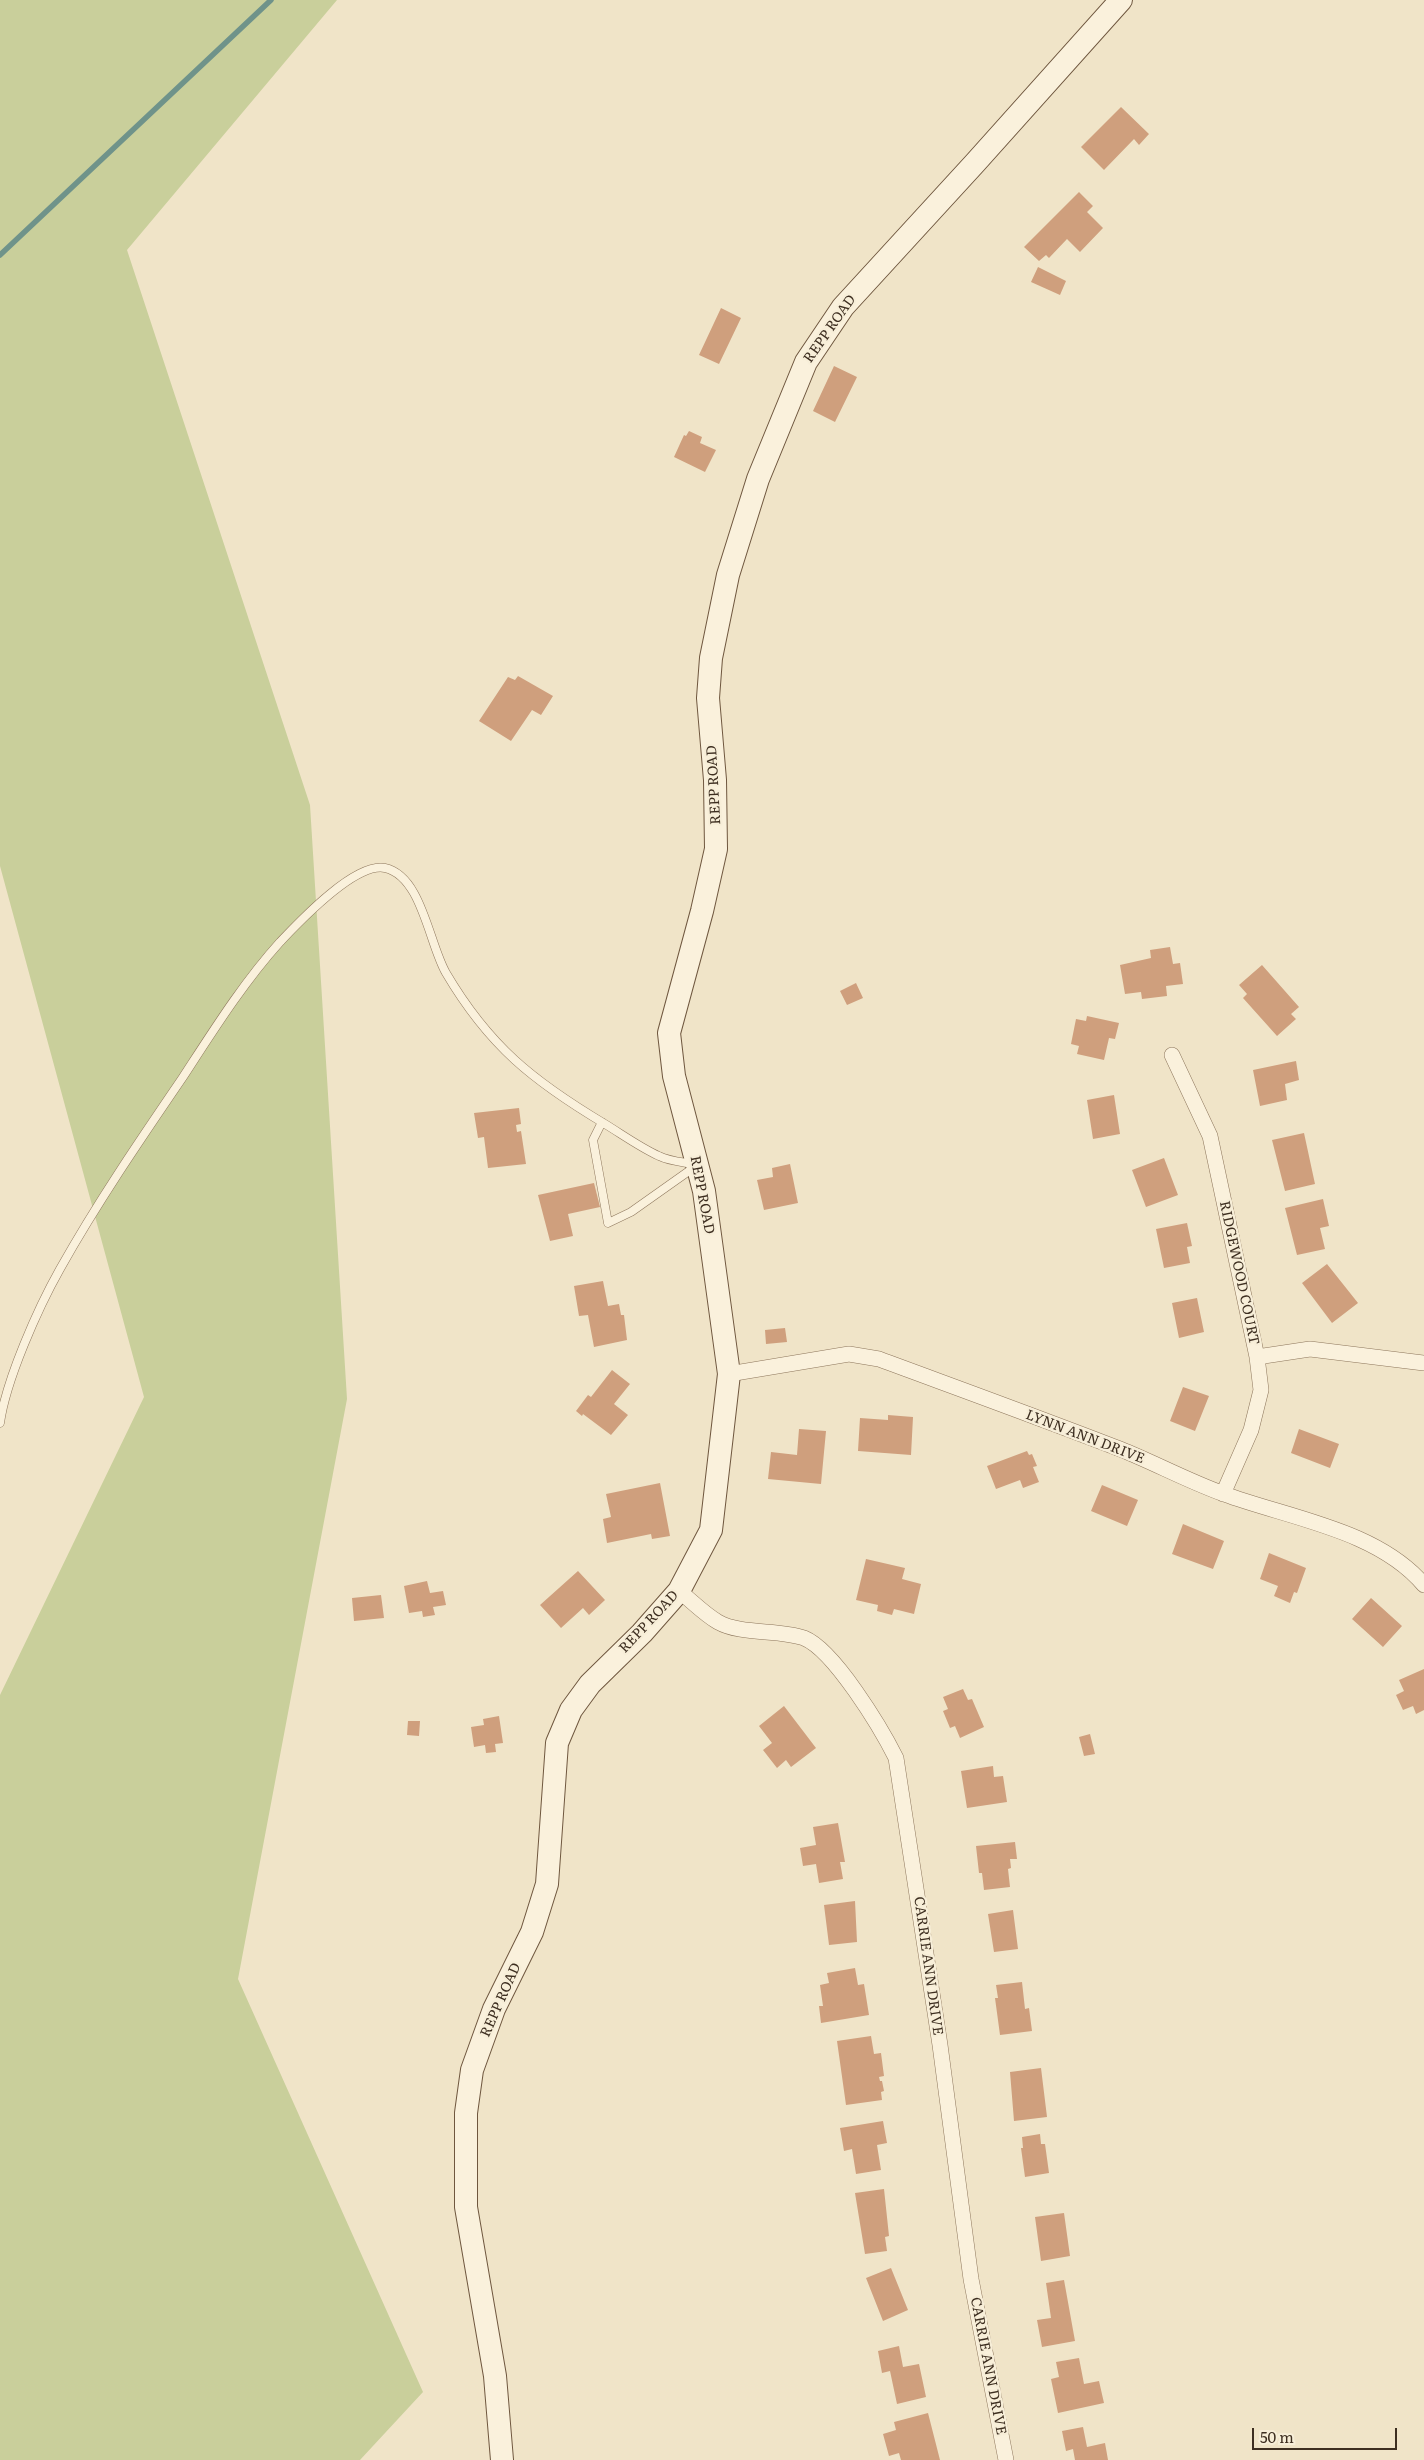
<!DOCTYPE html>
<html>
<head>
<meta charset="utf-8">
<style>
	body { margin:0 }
	#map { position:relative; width:1424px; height:2460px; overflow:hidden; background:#f0e4c8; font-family:Literata,serif }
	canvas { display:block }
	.scale { position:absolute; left:1252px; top:2428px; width:145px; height:22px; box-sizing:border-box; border:2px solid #3d2e20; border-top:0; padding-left:6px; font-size:15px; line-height:18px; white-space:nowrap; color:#3d2e20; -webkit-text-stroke:4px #f7eed8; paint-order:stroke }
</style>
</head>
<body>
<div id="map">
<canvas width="1424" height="2460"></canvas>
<div class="scale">50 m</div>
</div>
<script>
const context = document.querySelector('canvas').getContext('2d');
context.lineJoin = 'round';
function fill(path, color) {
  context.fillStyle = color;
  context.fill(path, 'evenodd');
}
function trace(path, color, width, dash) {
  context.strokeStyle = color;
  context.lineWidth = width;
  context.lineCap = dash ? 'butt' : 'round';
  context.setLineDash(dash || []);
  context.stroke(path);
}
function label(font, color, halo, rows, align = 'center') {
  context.font = font + ' Literata,serif';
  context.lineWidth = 4.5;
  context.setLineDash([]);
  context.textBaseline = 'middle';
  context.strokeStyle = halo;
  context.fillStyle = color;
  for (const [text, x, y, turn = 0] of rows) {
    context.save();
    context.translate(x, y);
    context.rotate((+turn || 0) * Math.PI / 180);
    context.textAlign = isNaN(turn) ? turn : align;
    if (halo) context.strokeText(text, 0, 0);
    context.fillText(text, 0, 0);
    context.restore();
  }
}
const green = new Path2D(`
	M0,0H337L127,250L310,805L347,1399L238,1979L423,2392L360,2460H0V1695L144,1397L0,866Z`);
const stream = new Path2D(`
	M0,255L271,0`);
const building = new Path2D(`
	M1121,107L1149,134L1139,145L1134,139L1104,170L1081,147Z
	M1079,192L1093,206L1087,212L1103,228L1080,252L1067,239L1049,258L1046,255L1039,261L1024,247Z
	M1038,267L1066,281L1060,295L1031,282Z
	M721,308L741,318L719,364L699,355Z
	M834,366L857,377L835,422L813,411Z
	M689,431L702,437L700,443L716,450L705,472L674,457L684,435L686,436Z
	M518,676L553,696L541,715L532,710L511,741L479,721L508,677L515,680Z
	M1170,947L1173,964L1180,963L1183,984L1166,986L1167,996L1142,999L1141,992L1125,994L1120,965L1151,958L1150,950Z
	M1262,965L1299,1007L1291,1014L1296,1019L1277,1036L1243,998L1247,994L1239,985Z
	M856,983L863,998L847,1005L840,991Z
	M1087,1016L1119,1023L1115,1039L1109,1038L1104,1060L1077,1054L1079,1046L1071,1044L1076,1019L1086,1021Z
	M1296,1061L1299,1080L1285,1084L1287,1100L1260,1106L1253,1070Z
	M1114,1095L1120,1134L1093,1139L1087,1100Z
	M519,1108L521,1124L516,1125L517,1132L521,1131L526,1164L488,1168L484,1137L478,1138L474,1113Z
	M1304,1133L1315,1184L1285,1191L1272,1140Z
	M1164,1158L1178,1195L1146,1207L1132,1170Z
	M790,1164L798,1203L764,1210L757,1180L773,1177L772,1168Z
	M594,1183L600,1207L568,1214L573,1236L550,1241L538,1195Z
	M1323,1199L1329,1226L1320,1228L1325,1249L1297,1255L1285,1208Z
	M1187,1223L1192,1246L1187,1247L1190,1263L1164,1268L1156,1229Z
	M1327,1264L1358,1303L1332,1323L1302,1283Z
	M603,1281L608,1306L619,1304L621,1315H624L627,1340L594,1347L588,1315L579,1316L574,1286Z
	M1197,1298L1204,1332L1179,1338L1172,1303Z
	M785,1328L787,1342L766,1344L765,1330Z
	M612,1370L630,1384L614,1404L628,1415L611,1435L583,1414L582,1416L576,1411L588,1395L591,1397Z
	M1183,1387L1209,1396L1195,1431L1170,1421Z
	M888,1415L913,1417L911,1455L858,1451L860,1418L888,1420Z
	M799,1429L826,1431L821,1484L768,1479L771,1452L797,1455Z
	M1299,1429L1339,1444L1330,1468L1291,1453Z
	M1027,1451L1029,1455L1032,1454L1037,1466L1033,1467L1039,1482L1023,1488L1020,1480L996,1489L987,1466Z
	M660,1483L670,1536L652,1539L651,1534L607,1543L603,1519L611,1517L606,1494Z
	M1102,1485L1138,1500L1127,1526L1091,1511Z
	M1183,1524L1224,1541L1213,1569L1172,1554Z
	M1269,1553L1306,1568L1297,1593L1294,1592L1290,1603L1274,1596L1278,1586L1260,1579Z
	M866,1559L905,1568L902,1579L921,1584L914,1614L894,1609L892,1615L877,1611L878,1605L856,1600Z
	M578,1571L605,1600L589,1615L583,1608L561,1628L540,1605Z
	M427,1581L430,1593L443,1591L446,1605L433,1607L435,1615L423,1617L422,1611L409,1613L404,1586Z
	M381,1595L384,1618L354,1621L352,1598Z
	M1371,1598L1402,1626L1383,1647L1352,1619Z
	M1424,1669V1710L1416,1714L1413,1706L1403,1710L1396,1695L1404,1691L1399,1680Z
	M963,1689L968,1700L972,1699L984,1727L960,1738L955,1726L950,1728L943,1711L948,1709L943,1697Z
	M784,1706L816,1748L791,1767L786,1760L777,1768L763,1750L772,1743L759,1726Z
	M499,1716L503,1743L495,1744L496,1752L486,1753L485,1745L474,1747L471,1727L484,1725L483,1719Z
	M408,1721H420L419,1736L407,1735Z
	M1090,1734L1095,1754L1084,1756L1079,1737Z
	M993,1766L994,1777L1003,1776L1007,1802L967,1808L961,1771Z
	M838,1823L845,1862H840L843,1879L819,1883L816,1864L803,1866L800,1848L816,1845L813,1827Z
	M1015,1842L1017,1859H1010L1011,1868L1008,1869L1010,1887L984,1890L982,1873H979L976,1846Z
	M855,1901L857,1942L829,1945L824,1905Z
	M1013,1910L1018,1949L994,1952L988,1914Z
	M855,1968L858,1985L864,1984L869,2015L821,2023L819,2006H823L820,1985L829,1983L827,1973Z
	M1022,1982L1025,2009L1029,2008L1032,2031L1000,2035L995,1998H998L996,1985Z
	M871,2036L874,2054L881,2053L884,2076L879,2077L880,2081H882L884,2091L881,2092L882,2100L846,2105L837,2041Z
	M1041,2068L1047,2117L1014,2121L1010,2072Z
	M883,2121L887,2143L877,2145L881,2170L856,2174L852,2149L844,2151L840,2128Z
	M1040,2134L1041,2144H1045L1049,2173L1025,2177L1021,2148H1023L1022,2137Z
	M884,2189L889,2236L885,2237L887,2251L865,2254L855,2193Z
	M1064,2213L1070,2256L1041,2261L1035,2217Z
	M891,2268L908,2310L883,2321L866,2278Z
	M1064,2280L1075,2341L1042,2347L1037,2320L1051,2318L1046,2283Z
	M899,2346L903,2367L919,2364L926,2397L897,2404L890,2371L882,2373L878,2351Z
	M1079,2358L1084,2384L1099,2381L1104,2403L1058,2413L1051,2379L1059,2377L1056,2362Z
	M928,2413L940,2460H901L899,2453L889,2456L883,2434L896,2430L894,2422Z
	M1083,2427L1087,2447L1105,2443L1108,2460H1075L1073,2449L1066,2451L1062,2431Z`);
const lane = new Path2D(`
	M602,1122L593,1140L608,1223L631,1212L696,1166
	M0,1423C6,1380 38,1308 60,1269C97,1203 140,1140 183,1077C213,1031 243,983 280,942C299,922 355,862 385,868C422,876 429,944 446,973C489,1046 533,1081 605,1124C623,1135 641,1148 659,1156C669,1161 682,1162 693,1164`);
const street = new Path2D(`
	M1172,1055L1210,1136L1257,1357L1261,1390L1251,1430L1223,1494
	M1257,1357L1310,1349L1424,1363
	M729,1374L849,1354L879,1359C960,1389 1040,1418 1120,1449C1155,1463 1188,1481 1224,1494C1289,1518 1378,1530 1424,1585
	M679,1591C692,1601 704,1614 718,1622C741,1635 779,1629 804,1638C834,1650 881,1728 896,1758L940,2045L971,2279L1006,2460`);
const secondary = new Path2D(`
	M502,2460L495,2376L466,2207V2113L472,2070L494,2009L532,1932L547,1884L557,1743L571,1710L590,1684L642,1633L679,1591L711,1530L729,1374L704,1191L674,1076L669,1033L702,911L716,849L715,780L708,698L711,658L728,575L758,479L806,362L843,307L975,163L1121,0`);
const streetNames = [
	["REPP ROAD",830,329,-55],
	["REPP ROAD",714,785,-93],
	["REPP ROAD",702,1195,79],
	["RIDGEWOOD COURT",1239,1273,78],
	["LYNN ANN DRIVE",1085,1437,21],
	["REPP ROAD",649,1622,-47],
	["CARRIE ANN DRIVE",928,1966,82],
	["REPP ROAD",501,2000,-66],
	["CARRIE ANN DRIVE",988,2366,79]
];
fill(green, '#c9cf9b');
trace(stream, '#6f938a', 5.5);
fill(building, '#cf9f7d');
trace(lane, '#8d765c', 9);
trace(street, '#8d765c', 16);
trace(secondary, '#6f573f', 24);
trace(lane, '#faf1dc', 8);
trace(street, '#faf1dc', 15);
trace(secondary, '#faf1dc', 22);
label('14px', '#3d2e20', '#f7eed8', streetNames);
</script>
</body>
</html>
